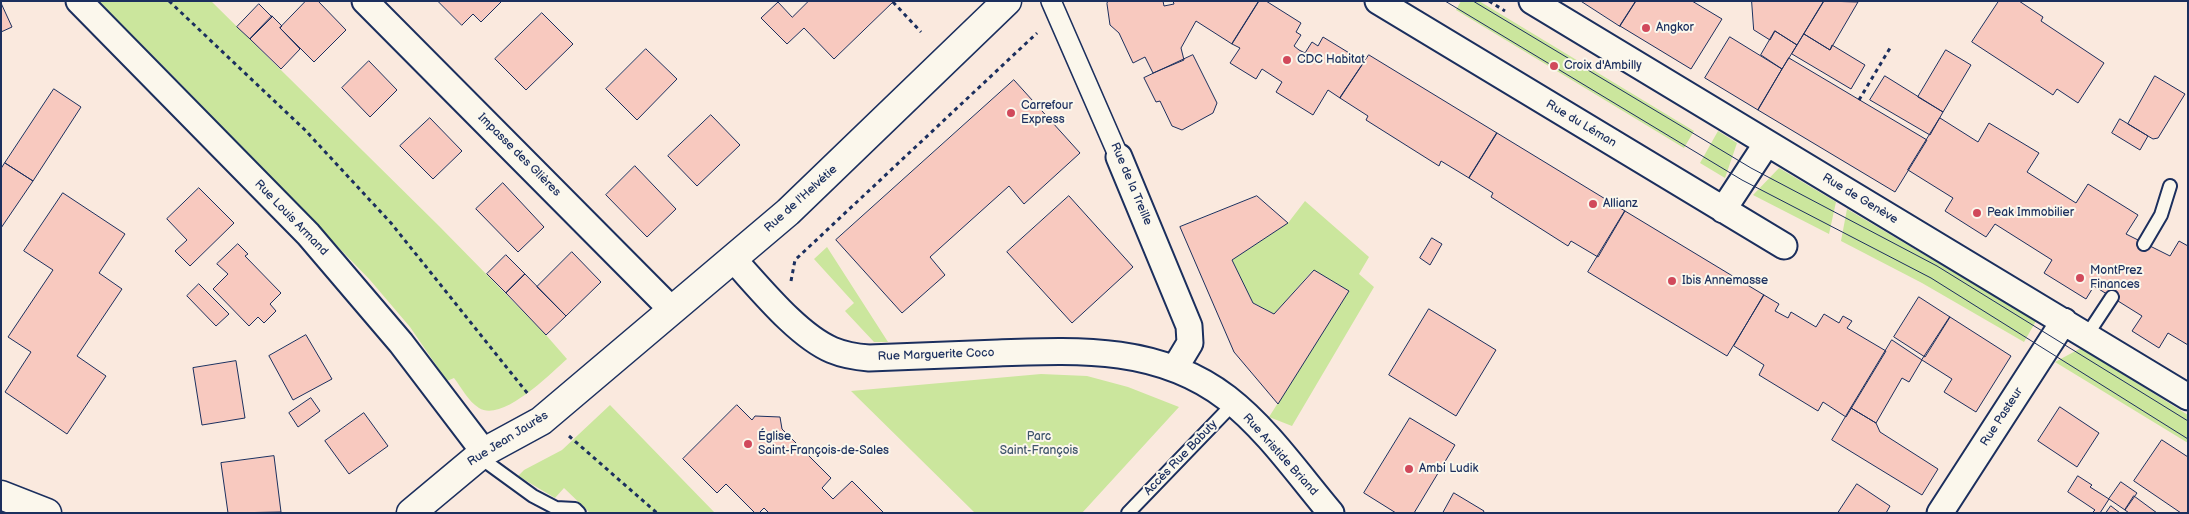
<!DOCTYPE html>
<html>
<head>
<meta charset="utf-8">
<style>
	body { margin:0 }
	#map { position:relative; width:2189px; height:514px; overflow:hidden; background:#fae9de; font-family:"Balsamiq Sans",sans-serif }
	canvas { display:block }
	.frame { position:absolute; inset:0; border:2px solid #1b2f5e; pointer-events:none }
</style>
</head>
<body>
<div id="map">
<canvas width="2189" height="514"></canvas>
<div class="frame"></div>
</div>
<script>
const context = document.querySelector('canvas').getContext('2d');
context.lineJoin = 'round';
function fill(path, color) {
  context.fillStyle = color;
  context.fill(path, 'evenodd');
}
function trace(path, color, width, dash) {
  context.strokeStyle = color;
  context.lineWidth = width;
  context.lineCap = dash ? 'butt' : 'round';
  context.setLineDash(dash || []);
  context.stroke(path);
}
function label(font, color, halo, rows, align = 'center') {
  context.font = font + ' "Balsamiq Sans",sans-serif';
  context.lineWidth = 4;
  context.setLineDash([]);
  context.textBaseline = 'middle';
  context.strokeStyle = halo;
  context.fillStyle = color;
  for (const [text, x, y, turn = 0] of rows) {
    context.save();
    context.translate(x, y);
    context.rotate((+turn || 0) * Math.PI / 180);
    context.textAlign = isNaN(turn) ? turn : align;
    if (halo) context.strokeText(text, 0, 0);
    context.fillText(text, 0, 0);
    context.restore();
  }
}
const green = new Path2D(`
	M98,1H211L439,226L546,335L567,359C551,373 502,423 479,408C468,401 461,387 454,378L447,381L410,327L370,280L172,75Z
	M1461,1H1479L1694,131L1684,148L1456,10Z
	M1718,131L1737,143L1725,178L1700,163Z
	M1779,168L1836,202L1829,234L1753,195Z
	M1305,201L1369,257L1359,274L1374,287L1292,426L1269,417L1349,291L1313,270L1274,314L1253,303L1232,260L1288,223Z
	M1847,209L2036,321L2024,342L1922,283L1841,241Z
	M827,247L888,342H874L845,311L854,303L814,259Z
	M2081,348L2188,415V443L2055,362Z
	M1041,374L1087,376L1128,387L1179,407L1082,513H975L851,391Z
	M610,405L715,513H590L564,488L555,498L518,476L524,470L562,450Z`);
const building = new Path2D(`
	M306,1H318L346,30L314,62L280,28Z
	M438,1H502L481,22L473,14L462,25Z
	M809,1H894L834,59L804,28L787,44L761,18L778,2L792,17Z
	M1108,1H1163L1164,6L1174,4L1173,1H1259L1232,44L1196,21L1181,48L1184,60L1153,73L1145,57L1133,63L1119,33L1110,25L1107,4Z
	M1259,1H1266L1301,23L1296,32L1301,35L1294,46L1299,50L1305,53L1312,42L1318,46L1323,37L1364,62L1340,98L1328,90L1313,115L1276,92L1282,82L1262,69L1256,79L1230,63L1240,48L1232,44Z
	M1581,1H1636L1620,26Z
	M1636,1H1692L1722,19L1691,69L1620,26Z
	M1752,1H1824L1797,45L1775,31L1770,40L1754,30Z
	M1824,1L1858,2L1830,50L1804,34Z
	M1999,1H2019L2043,17L2041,21L2104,63L2078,103L2057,89L2053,95L1972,42Z
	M1,3L12,27L1,32Z
	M259,4L272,17L250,39L237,27Z
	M542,13L573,44L526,90L495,59Z
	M272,16L282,26L280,28L300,49L281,69L250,39Z
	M1775,31L1797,45L1782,69L1761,55Z
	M1804,34L1830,50L1832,45L1865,65L1851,89L1792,54Z
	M1730,37L1782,69L1758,110L1705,78Z
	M646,49L677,79L637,120L606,89Z
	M1946,50L1971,65L1943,112L1918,97Z
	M1193,55L1217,103L1213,113L1182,130L1172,126L1160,101L1156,102L1144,78Z
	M1369,55L1497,133L1469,178L1441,161L1439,166L1366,120L1368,116L1340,98Z
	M1789,58L1927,140L1895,192L1758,110Z
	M369,61L397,90L370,117L342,88Z
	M1885,76L1943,112L1930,135L1870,100Z
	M2155,76L2185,94L2158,138L2153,139L2128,124Z
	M1014,80L1080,153L1024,204L1009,186L930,257L945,275L902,313L836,240Z
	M54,89L81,107L33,181L5,163Z
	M711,115L740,145L697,186L668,156Z
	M430,118L462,151L433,179L400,146Z
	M1940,118L1978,142L1989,123L2039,153L2027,172L2076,203L2088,184L2138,215L2126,234L2170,256L2179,241L2188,246V345L2168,333L2159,348L2132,331L2142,316L2094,286L2086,299L2044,273L2052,260L1995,224L1986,237L1945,211L1953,198L1908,170Z
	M2120,119L2148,136L2140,150L2112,133Z
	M1497,133L1625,211L1598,257L1571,241L1568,246L1491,197L1493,193L1469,178Z
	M5,163L33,181L1,228V169Z
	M635,166L676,209L647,237L606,195Z
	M503,183L544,227L518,252L476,209Z
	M199,188L234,223L190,266L175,251L187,240L167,219Z
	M63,193L125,234L99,273L122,289L77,356L106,376L67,434L5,392L31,352L8,337L53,270L24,251Z
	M1069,196L1133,267L1072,323L1007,252Z
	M1257,196L1288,223L1232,260L1253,303L1274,314L1314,270L1349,291L1278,404L1234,352L1180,227Z
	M1625,211L1764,295L1727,356L1588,272Z
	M1432,238L1442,244L1430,265L1420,258Z
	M238,244L248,254L245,256L281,293L270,304L276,311L264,323L258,317L249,326L213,289L228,274L217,264Z
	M572,252L601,282L566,316L537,287Z
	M506,255L525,274L506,293L487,274Z
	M525,274L566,316L546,335L506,293Z
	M199,284L229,314L216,326L187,296Z
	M1764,295L1779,304L1775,311L1788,318L1791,312L1816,327L1824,314L1839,323L1843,316L1852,321L1847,328L1886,351L1846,417L1823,402L1818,411L1759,375L1764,365L1734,346Z
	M1919,297L1950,317L1925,357L1894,337Z
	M1429,309L1496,350L1456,416L1389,375Z
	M1950,317L2011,356L1976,412L1944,392L1952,379L1922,360Z
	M306,335L332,379L293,400L269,356Z
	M1892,340L1922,360L1909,382L1902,378L1876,423L1851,408Z
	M236,361L245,418L202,425L193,368Z
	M311,398L320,411L298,427L289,413Z
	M737,405L752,420L755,416L780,417L782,429L831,478L822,488L833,499L852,481L884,513H769L764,508L759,513H755L726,484L717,493L683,459Z
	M2060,407L2099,433L2077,467L2038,441Z
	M1851,408L1876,423L1880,432L1938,469L1922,495L1832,440Z
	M364,413L388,446L349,474L325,441Z
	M1410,418L1455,445L1414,513H1396L1364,493Z
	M2162,440L2188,457V513H2181L2134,481Z
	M274,456L281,512L228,513L221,463Z
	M2078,476L2092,485L2090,487L2109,499L2100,513H2092L2095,510L2068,492Z
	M2121,482L2137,493L2125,510L2109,499Z
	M1857,484L1890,506L1886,513H1838Z
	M1454,493L1484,511L1483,513H1443Z
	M2134,496L2157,513H2129L2125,510Z
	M2111,506L2120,513H2106Z`);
const path = new Path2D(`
	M169,1L305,130L391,223L528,394
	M1489,1L1505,11
	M893,2L921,32
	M1859,100L1890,48
	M791,281L795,260L1037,33
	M569,436L657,513`);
const service = new Path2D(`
	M2144,244L2161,215L2170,186
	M2087,335L2112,297
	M478,456L533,496L556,508L575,509L579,513
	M1128,513L1233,404`);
const pedestrian = new Path2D(`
	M1051,1L1119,157`);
const minor = new Path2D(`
	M79,1L308,234L401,343L484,452
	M365,1L672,310
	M1378,1L1784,246
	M1532,1L2188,397
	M1119,157L1189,326L1190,343L1175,368
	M1723,210L1767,143
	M733,259C759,287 797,335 832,350C844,355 856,357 869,358C912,356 955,355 998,353C1079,350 1159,346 1227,398C1267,429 1298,474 1331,513
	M1940,513L2064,321`);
const tertiary = new Path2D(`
	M1,495L47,513
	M411,513L484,452L541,421L788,212L1007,1`);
const tram = new Path2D(`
	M1445,1L1742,180L1931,278L2188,439
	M1473,1L1751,168L1937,266L2188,421`);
const markers = [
	[1646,28,5,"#d1495b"],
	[1287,60,5,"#d1495b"],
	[1554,66,5,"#d1495b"],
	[1011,113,5,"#d1495b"],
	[1593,204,5,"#d1495b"],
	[1977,213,5,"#d1495b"],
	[2080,278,5,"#d1495b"],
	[1672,281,5,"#d1495b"],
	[748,444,5,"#d1495b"],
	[1409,469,5,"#d1495b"]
];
const poiNames = [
	["Angkor",1656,28],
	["CDC Habitat",1297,60],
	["Croix d'Ambilly",1564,66],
	["Carrefour",1021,106],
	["Express",1021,120],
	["Allianz",1603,204],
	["Peak Immobilier",1987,213],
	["MontPrez",2090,271],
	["Finances",2090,285],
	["Ibis Annemasse",1682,281],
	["Église",758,437],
	["Saint-François-de-Sales",758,451],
	["Ambi Ludik",1419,469]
];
const streetNames = [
	["Rue du Léman",1581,124,31],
	["Impasse des Glières",519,155,45],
	["Rue de la Treille",1131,184,67],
	["Rue de l'Helvétie",801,199,-42],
	["Rue de Genève",1860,199,31],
	["Rue Louis Armand",291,218,46],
	["Rue Marguerite Coco",936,355,-2],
	["Rue Pasteur",2002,417,-57],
	["Rue Jean Jaurès",508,439,-32],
	["Rue Aristide Briand",1280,455,48],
	["Accès Rue Babuty",1181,458,-46]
];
const parkNames = [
	["Parc",1039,437],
	["Saint-François",1039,451]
];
fill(green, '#cbe69d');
fill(building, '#f8c9bf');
trace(building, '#1b2f5e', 1);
trace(service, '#1b2f5e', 16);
trace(pedestrian, '#1b2f5e', 22);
trace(minor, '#1b2f5e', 29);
trace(tertiary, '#1b2f5e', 31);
trace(path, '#1b2f5e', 3, [4, 4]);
trace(service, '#fbf7ec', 12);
trace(pedestrian, '#fbf7ec', 19);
trace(minor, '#fbf7ec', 25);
trace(tertiary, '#fbf7ec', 28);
trace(tram, '#1b2f5e', 1);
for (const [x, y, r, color] of markers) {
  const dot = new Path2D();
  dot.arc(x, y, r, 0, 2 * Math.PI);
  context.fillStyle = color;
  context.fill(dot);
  trace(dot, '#fbf7ec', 2);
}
label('12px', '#1b2f5e', '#fbf7ec', poiNames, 'left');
label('12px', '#1b2f5e', '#fbf7ec', streetNames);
label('12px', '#3e546b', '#fbf7ec', parkNames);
</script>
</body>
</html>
